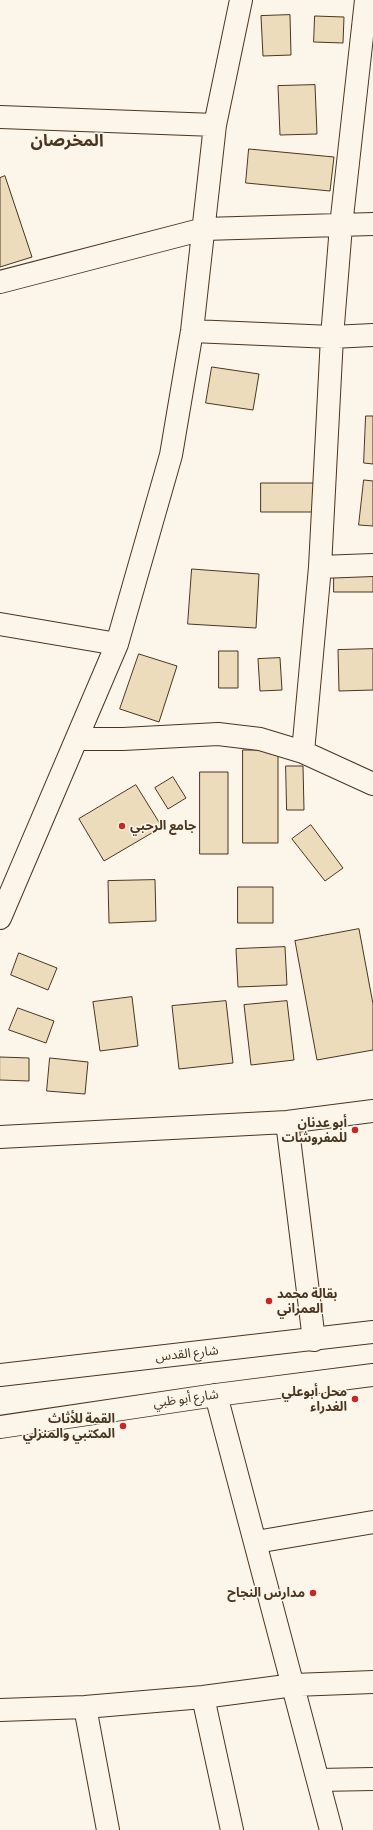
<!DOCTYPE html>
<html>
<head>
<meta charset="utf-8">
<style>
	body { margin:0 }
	canvas { display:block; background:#fbf6e9 }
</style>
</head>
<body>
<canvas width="373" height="1830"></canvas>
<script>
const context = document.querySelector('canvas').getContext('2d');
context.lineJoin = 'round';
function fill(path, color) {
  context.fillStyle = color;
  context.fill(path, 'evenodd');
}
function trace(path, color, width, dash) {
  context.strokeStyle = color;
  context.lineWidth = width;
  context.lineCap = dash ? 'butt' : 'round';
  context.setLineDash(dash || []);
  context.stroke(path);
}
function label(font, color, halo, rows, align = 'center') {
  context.font = font + ' Manrope,"Noto Sans Arabic",sans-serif';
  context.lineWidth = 3;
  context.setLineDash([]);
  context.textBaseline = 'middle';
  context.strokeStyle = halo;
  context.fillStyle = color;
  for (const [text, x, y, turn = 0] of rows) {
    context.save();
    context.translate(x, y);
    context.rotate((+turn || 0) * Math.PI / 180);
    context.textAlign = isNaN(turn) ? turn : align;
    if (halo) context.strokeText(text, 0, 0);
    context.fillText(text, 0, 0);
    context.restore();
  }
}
const building = new Path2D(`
	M290,15L291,55L263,56L261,16Z
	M315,16L344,17L343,43L314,42Z
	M315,85L317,134L280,135L278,86Z
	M249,149L334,157L330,191L246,183Z
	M5,176L32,257L0,267V178Z
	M212,367L259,374L253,410L206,403Z
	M366,416H373V464L364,463Z
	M364,480L373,481V526L359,525Z
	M261,483H314V512H261Z
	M192,569L259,574L256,628L188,624Z
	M334,573H373V592H334Z
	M373,649V690L339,691L338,650Z
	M219,651H238V688H219Z
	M139,654L177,666L159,722L120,709Z
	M280,658L282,690L260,691L258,659Z
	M243,750H278V843H243Z
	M286,766H303L304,810H287Z
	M200,772H228V854H200Z
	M173,777L186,798L168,809L155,788Z
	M136,785L162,827L104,861L79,819Z
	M311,825L343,868L325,881L292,839Z
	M155,880L156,921L109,923L108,881Z
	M238,887H273V923H238Z
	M359,929L373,1004V1050L317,1060L295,941Z
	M285,947L287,985L238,987L236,949Z
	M19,953L57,968L48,990L11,975Z
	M132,997L138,1046L100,1051L93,1002Z
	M226,1001L233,1063L179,1069L172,1006Z
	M287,1001L294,1060L251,1065L244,1005Z
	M18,1008L54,1021L46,1043L9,1030Z
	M0,1057L29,1058V1081L0,1080Z
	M50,1058L88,1062L85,1094L47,1091Z`);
const street = new Path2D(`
	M366,0L341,226L332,337L320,567L373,565
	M0,117L215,125
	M0,282L204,229L373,224
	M192,331L332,337L373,335
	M0,624L117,644
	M78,739H123L218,734L260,739L303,752L373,784
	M303,752L320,567
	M0,918L117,644L171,455L192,331L215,125L241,0
	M287,1122L314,1340
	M0,1137L287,1122L373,1111
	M216,1395L331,1830
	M256,1542L373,1522
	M203,1697L232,1830
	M85,1707L108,1830
	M0,1710L85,1707L203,1697L294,1685L373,1682
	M318,1780L373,1779`);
const secondary = new Path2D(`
	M0,1375L373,1332
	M0,1427L216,1395L373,1375`);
const markers = [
	[122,826,4,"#c62828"],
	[355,1130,4,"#c62828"],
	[269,1301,4,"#c62828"],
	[355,1399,4,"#c62828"],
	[123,1426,4,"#c62828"],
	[313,1593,4,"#c62828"]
];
const poiNames = [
	["جامع الرحبي",130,826,"left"],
	["أبو عدنان",347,1123],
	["للمفروشات",347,1138],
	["بقالة محمد",277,1294,"left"],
	["العمراني",277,1309,"left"],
	["محل أبوعلي",347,1392],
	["الغدراء",347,1407],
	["القمة للأثاث",115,1419],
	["المكتبي والمنزلي",115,1434],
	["مدارس النجاح",305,1593]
];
const streetNames = [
	["شارع القدس",187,1354,-6],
	["شارع أبو ظبي",186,1399,-8]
];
const districtNames = [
	["المخرصان",67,141]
];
fill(building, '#ecdcbc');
trace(building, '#4a3520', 1);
trace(street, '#4a3520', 24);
trace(secondary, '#4a3520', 24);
trace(street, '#fbf6e9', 22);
trace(secondary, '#fbf6e9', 22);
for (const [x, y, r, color] of markers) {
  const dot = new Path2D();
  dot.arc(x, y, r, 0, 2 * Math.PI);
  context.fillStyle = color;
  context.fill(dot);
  trace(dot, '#fbf6e9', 1.5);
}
label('bold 13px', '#4a3520', '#fbf6e9', poiNames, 'right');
label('13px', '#4a3520', '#fbf6e9', streetNames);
label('bold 17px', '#4a3520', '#fbf6e9', districtNames);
</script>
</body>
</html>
